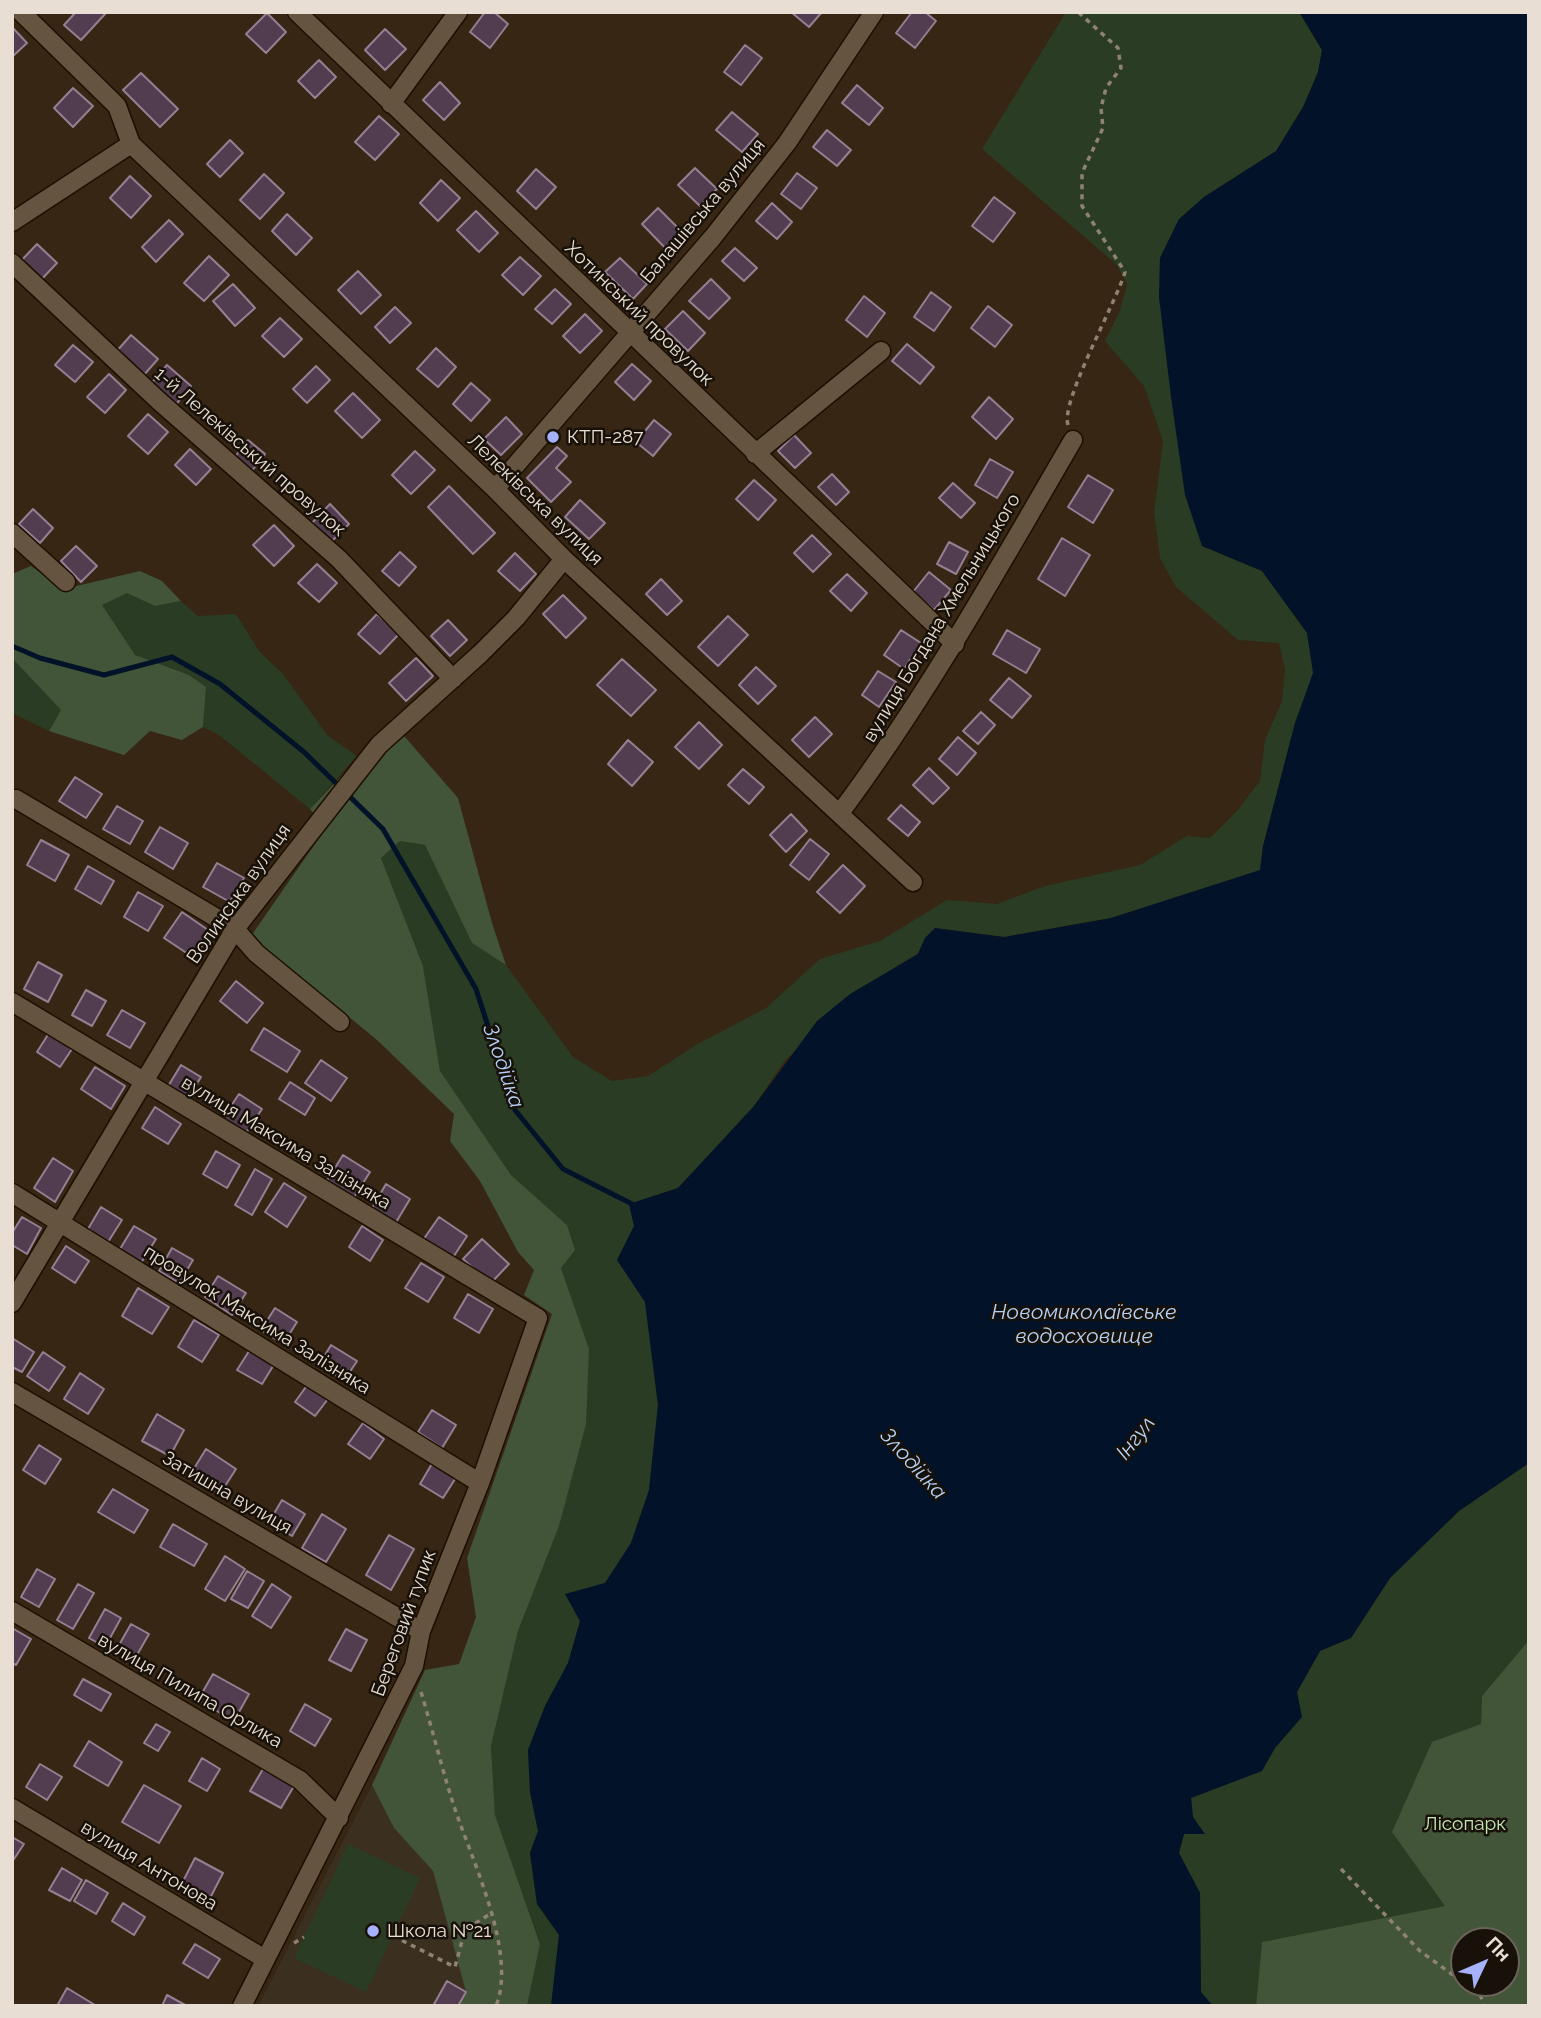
<!DOCTYPE html>
<html>
<head>
<meta charset="utf-8">
<style>
	body { margin:0 }
	#map { position:relative; width:1541px; height:2018px; overflow:hidden; background:#362613; font-family:Raleway,sans-serif }
	canvas { display:block }
	.frame { position:absolute; inset:0; border:14px solid #e8ded3; pointer-events:none }
	.north { position:absolute; left:1450px; top:1927px; width:70px; height:70px; box-sizing:border-box; background:#181109; border:2px solid #6b635a; border-radius:50%; rotate:46deg; font-size:19px; font-weight:700; line-height:28px; text-align:center; color:#e8ded3 }
	.north::after { content:''; display:block; margin:auto; width:24px; height:32px; background:#a6b1fc; clip-path:polygon(50% 0,100% 100%,50% 72%,0 100%) }
</style>
</head>
<body>
<div id="map">
<canvas width="1541" height="2018"></canvas>
<div class="frame"></div>
<div class="north">Пн</div>
</div>
<script>
const context = document.querySelector('canvas').getContext('2d');
context.lineJoin = 'round';
function fill(path, color) {
  context.fillStyle = color;
  context.fill(path, 'evenodd');
}
function trace(path, color, width, dash) {
  context.strokeStyle = color;
  context.lineWidth = width;
  context.lineCap = dash ? 'butt' : 'round';
  context.setLineDash(dash || []);
  context.stroke(path);
}
function label(font, color, halo, rows, align = 'center') {
  context.font = font + ' Raleway,sans-serif';
  context.lineWidth = 5;
  context.setLineDash([]);
  context.textBaseline = 'middle';
  context.strokeStyle = halo;
  context.fillStyle = color;
  for (const [text, x, y, turn = 0] of rows) {
    context.save();
    context.translate(x, y);
    context.rotate((+turn || 0) * Math.PI / 180);
    context.textAlign = isNaN(turn) ? turn : align;
    if (halo) context.strokeText(text, 0, 0);
    context.fillText(text, 0, 0);
    context.restore();
  }
}
const education = new Path2D(`
	M372,1785L394,1828L433,1871L466,1992L458,2006H258Z`);
const green = new Path2D(`
	M1066,12H1299L1322,50L1318,72L1303,107L1276,151L1204,197L1179,219L1160,258L1159,297L1202,546L1262,571L1307,633L1314,673L1295,723L1263,846L1260,871L1111,918L1004,937L935,928L925,938L918,953L894,968L785,1060L754,1106L678,1188L630,1204L634,1226L617,1260L645,1302L658,1405L649,1490L631,1543L605,1583L566,1595L580,1621L568,1663L545,1706L528,1750L530,1792L538,1831L530,1853L537,1904L559,1935L551,2006H527L540,1943L495,1815L491,1746L518,1631L559,1526L589,1349L561,1267L567,1225L511,1175L440,1071L423,966L381,858L400,841L425,845L472,943L506,965L573,1057L612,1081L648,1076L696,1045L766,1008L820,959L880,941L947,900L997,904L1045,886L1140,865L1187,836L1210,838L1237,811L1260,781L1265,740L1282,701L1285,669L1279,643L1238,640L1176,587L1160,558L1154,512L1163,441L1144,386L1105,341L1120,311L1127,284L1116,264L982,149Z
	M127,592L155,606L181,601L198,616L236,614L259,651L283,674L328,736L357,756L310,809L219,735L203,727L206,687C184,671 156,669 136,655C120,644 111,620 101,604Z
	M12,658L61,710L49,731L12,713Z
	M1529,1463V1640L1482,1696L1481,1724L1445,1906L1262,1942L1256,2006H1213L1201,1993L1200,1893L1179,1853L1184,1834H1204L1193,1817L1191,1798L1262,1770L1275,1748L1301,1717L1297,1692L1320,1651L1351,1638L1390,1578L1459,1511Z
	M348,1844L420,1878L366,1992L294,1958Z`);
const forest = new Path2D(`
	M31,566L64,589L140,571L162,581L181,601L155,606L127,593L102,605L135,655L189,675L206,687L203,727L182,740L150,731L124,755L49,731L61,710L12,658V574Z
	M392,722L458,798L492,923L506,965L472,943L425,845L400,841L381,858L423,966L440,1071L511,1175L567,1225L575,1250L561,1268L589,1349L586,1424L559,1526L518,1631L491,1746L495,1815L540,1944L527,2006H458L466,1992L433,1871L394,1828L372,1785L425,1670L459,1664L476,1617L467,1558L552,1314L524,1295L534,1270L518,1252L480,1181L450,1141L454,1114L377,1040L251,936L326,828L310,809Z
	M1529,1640V2006H1256L1262,1942L1445,1906L1392,1832L1432,1742L1481,1724L1482,1696ZM1464,1941H1506V1983H1464Z`);
const water = new Path2D(`
	M1299,12H1529V1463L1459,1511L1390,1578L1351,1638L1320,1651L1297,1692L1302,1717L1275,1748L1262,1771L1191,1798L1193,1817L1205,1834H1184L1179,1853L1200,1893L1201,1992L1213,2006H551L559,1935L537,1904L530,1853L538,1831L530,1792L528,1750L545,1706L568,1663L580,1621L565,1594L605,1583L631,1543L649,1490L658,1405L645,1302L617,1260L634,1226L629,1204L678,1188L754,1106L817,1021L850,994L918,954L925,938L935,928L1004,937L1111,918L1260,870L1263,846L1295,723L1313,673L1307,633L1262,571L1202,546L1185,495L1171,397L1159,297L1160,258L1179,219L1204,197L1276,151L1303,107L1318,72L1322,50Z`);
const stream = new Path2D(`
	M12,646L40,658L104,675L172,657L220,684L304,752L383,829L476,989L515,1110L563,1169L636,1206`);
const building = new Path2D(`
	M76,12H105L106,13L81,40L64,25Z
	M485,12H494L508,24L490,48L470,32Z
	M791,12H822L809,27Z
	M912,12H925L936,21L915,48L896,33Z
	M267,13L286,32L266,53L246,34Z
	M12,27L27,43L12,57Z
	M385,29L406,49L385,70L365,50Z
	M745,45L762,58L741,85L724,72Z
	M319,60L336,77L315,98L298,81Z
	M141,73L178,109L160,127L123,90Z
	M440,82L460,103L444,120L423,100Z
	M857,85L883,108L869,125L842,103Z
	M73,88L93,106L73,127L54,108Z
	M732,112L758,134L742,152L716,130Z
	M379,116L399,134L375,160L355,142Z
	M827,130L851,150L837,166L813,147Z
	M230,140L243,153L220,177L207,164Z
	M695,168L717,189L700,206L678,185Z
	M536,169L556,187L536,209L517,191Z
	M797,173L817,188L801,209L781,194Z
	M264,174L284,193L260,219L240,200Z
	M130,176L151,196L131,218L110,198Z
	M441,180L460,198L438,221L420,203Z
	M994,197L1015,213L993,242L972,226Z
	M772,203L792,222L777,239L756,221Z
	M658,208L688,238L671,254L642,224Z
	M476,211L498,233L479,252L457,230Z
	M287,214L312,238L296,255L272,231Z
	M169,220L183,234L156,262L142,247Z
	M37,244L57,263L39,282L19,263Z
	M735,248L757,268L744,281L722,261Z
	M209,256L229,275L204,301L184,283Z
	M520,257L541,276L523,295L502,275Z
	M620,258L647,284L633,299L605,272Z
	M358,271L381,295L361,314L338,290Z
	M711,279L730,298L709,319L689,301Z
	M233,284L255,308L235,326L213,301Z
	M555,289L571,304L552,324L535,309Z
	M931,292L951,307L934,331L914,317Z
	M864,296L885,313L867,337L846,320Z
	M988,306L1012,325L995,347L971,328Z
	M395,307L411,323L390,343L375,327Z
	M683,311L705,333L688,351L665,329Z
	M585,314L602,331L580,353L563,336Z
	M280,318L302,339L284,357L262,336Z
	M131,335L158,359L143,376L116,352Z
	M907,344L934,367L920,384L892,361Z
	M73,345L93,362L75,382L55,365Z
	M436,348L456,367L438,387L417,369Z
	M632,364L651,381L634,400L615,382Z
	M167,365L191,386L174,407L149,386Z
	M316,366L330,380L307,403L293,389Z
	M109,374L126,390L105,413L87,397Z
	M471,383L490,400L471,421L453,404Z
	M353,393L380,420L362,438L335,411Z
	M989,397L1013,419L996,439L972,417Z
	M148,414L168,432L148,454L128,436Z
	M506,417L522,434L501,455L484,439Z
	M654,420L671,434L653,456L636,442Z
	M794,435L811,453L795,468L778,451Z
	M248,440L265,454L251,472L234,458Z
	M557,447L567,456L556,468L571,482L551,502L527,478Z
	M190,449L211,469L196,485L175,465Z
	M415,451L435,470L411,494L392,475Z
	M990,459L1013,472L997,498L975,485Z
	M832,474L849,492L836,505L818,487Z
	M1088,475L1113,490L1093,523L1068,507Z
	M754,480L776,500L758,520L736,499Z
	M953,483L975,503L961,518L939,498Z
	M449,486L495,533L473,554L428,507Z
	M580,500L605,523L589,539L565,517Z
	M330,504L349,524L331,542L312,523Z
	M33,509L53,528L40,543L19,524Z
	M274,525L294,546L274,566L253,545Z
	M812,535L831,554L813,572L794,553Z
	M1062,538L1090,555L1065,596L1038,579Z
	M949,542L968,552L956,574L937,564Z
	M76,546L97,566L81,582L61,561Z
	M400,552L416,567L399,586L382,571Z
	M515,553L536,574L520,591L498,571Z
	M317,564L337,583L319,602L298,583Z
	M929,572L951,590L934,610L913,592Z
	M847,574L867,593L851,611L830,591Z
	M661,579L682,601L667,615L646,594Z
	M563,595L586,618L566,638L543,614Z
	M377,614L399,634L380,654L358,634Z
	M728,616L748,635L718,666L698,647Z
	M448,620L467,640L450,656L431,636Z
	M901,630L921,643L904,669L884,655Z
	M1007,630L1040,649L1026,673L993,654Z
	M416,658L433,676L406,701L389,683Z
	M622,659L656,690L631,716L597,685Z
	M756,667L776,686L758,704L739,685Z
	M878,671L896,682L879,707L862,695Z
	M1009,678L1031,696L1012,718L990,700Z
	M981,712L995,725L978,744L963,731Z
	M815,717L832,734L809,757L792,740Z
	M699,722L722,745L699,769L675,747Z
	M958,737L976,753L957,775L939,759Z
	M628,740L653,762L632,786L608,764Z
	M929,768L949,788L933,804L913,785Z
	M743,769L764,787L749,804L728,785Z
	M75,777L102,794L86,818L59,801Z
	M901,805L920,822L908,836L888,819Z
	M117,806L143,821L130,844L103,829Z
	M791,814L807,831L786,852L770,835Z
	M160,827L188,843L173,869L145,852Z
	M810,839L829,854L809,880L790,865Z
	M41,840L69,855L55,881L27,865Z
	M217,863L244,878L230,902L203,887Z
	M843,865L865,886L840,913L817,892Z
	M88,866L114,881L101,904L75,889Z
	M138,892L163,906L148,931L124,917Z
	M182,912L211,932L194,958L164,938Z
	M38,962L62,975L48,1002L24,989Z
	M236,981L263,1003L247,1023L220,1001Z
	M86,990L106,1001L92,1026L72,1015Z
	M122,1010L145,1023L130,1048L107,1035Z
	M264,1028L300,1051L287,1072L251,1050Z
	M49,1033L72,1049L60,1067L37,1052Z
	M321,1060L347,1078L331,1101L305,1083Z
	M181,1065L201,1077L187,1100L167,1088Z
	M95,1067L125,1086L111,1109L81,1089Z
	M290,1082L315,1098L305,1115L279,1099Z
	M239,1094L262,1109L244,1136L221,1121Z
	M155,1107L181,1124L168,1144L142,1128Z
	M216,1151L240,1165L227,1188L203,1174Z
	M343,1155L370,1172L353,1199L326,1182Z
	M53,1158L73,1171L55,1202L34,1188Z
	M255,1169L272,1179L252,1215L235,1205Z
	M284,1183L306,1197L287,1227L265,1212Z
	M386,1184L410,1199L395,1224L371,1210Z
	M101,1207L122,1220L108,1242L88,1229Z
	M22,1217L41,1228L27,1254L12,1245V1233Z
	M439,1217L467,1236L452,1259L423,1240Z
	M134,1226L156,1239L141,1263L120,1249Z
	M362,1226L383,1240L370,1261L349,1247Z
	M482,1239L509,1264L490,1284L463,1259Z
	M66,1246L89,1261L75,1283L52,1268Z
	M172,1248L193,1260L179,1283L159,1271Z
	M421,1263L444,1277L428,1302L405,1288Z
	M218,1276L246,1293L232,1315L205,1297Z
	M138,1288L169,1307L152,1334L122,1316Z
	M468,1294L493,1309L479,1333L454,1318Z
	M275,1308L297,1322L283,1344L261,1330Z
	M194,1320L219,1335L202,1362L178,1347Z
	M12,1338L34,1352L22,1372L12,1367Z
	M331,1345L357,1361L344,1381L319,1365Z
	M251,1348L275,1363L262,1384L237,1370Z
	M43,1352L65,1367L49,1391L27,1376Z
	M80,1373L104,1389L88,1414L64,1399Z
	M308,1384L328,1399L315,1416L295,1402Z
	M432,1410L456,1425L442,1448L418,1432Z
	M157,1414L184,1430L170,1456L142,1441Z
	M363,1423L384,1439L370,1459L348,1444Z
	M39,1445L61,1459L45,1484L23,1470Z
	M206,1449L236,1469L220,1494L190,1475Z
	M433,1462L457,1476L443,1498L420,1484Z
	M113,1489L148,1510L134,1533L98,1512Z
	M282,1500L305,1514L292,1536L269,1522Z
	M322,1514L346,1529L326,1562L302,1548Z
	M173,1524L207,1544L194,1566L160,1547Z
	M389,1535L414,1549L391,1590L366,1575Z
	M225,1556L245,1569L225,1601L205,1589Z
	M37,1569L55,1579L39,1607L21,1597Z
	M247,1571L264,1581L248,1608L231,1599Z
	M78,1584L94,1593L73,1629L57,1620Z
	M272,1584L291,1597L271,1628L252,1616Z
	M105,1609L121,1618L105,1647L89,1638Z
	M131,1624L149,1634L133,1662L115,1652Z
	M12,1628L31,1639L16,1665L12,1663Z
	M346,1629L367,1640L351,1671L329,1660Z
	M213,1674L249,1694L234,1721L198,1700Z
	M83,1679L111,1694L101,1711L74,1695Z
	M305,1704L331,1719L315,1746L290,1731Z
	M156,1724L170,1732L158,1751L144,1743Z
	M89,1741L122,1762L108,1786L74,1766Z
	M202,1758L220,1769L207,1791L189,1781Z
	M40,1764L62,1777L47,1800L26,1787Z
	M263,1769L294,1786L281,1808L250,1791Z
	M144,1785L181,1806L159,1843L122,1822Z
	M12,1837L24,1844L12,1862Z
	M195,1858L223,1873L208,1902L180,1887Z
	M62,1868L82,1880L70,1901L49,1890Z
	M86,1880L108,1893L96,1914L74,1901Z
	M123,1903L145,1917L134,1935L112,1921Z
	M195,1944L220,1959L208,1978L183,1963Z
	M447,1981L466,1992L458,2006H433Z
	M67,1988L95,2005L94,2006H57Z
	M167,1995L187,2006H162Z`);
const path = new Path2D(`
	M1068,425C1060,402 1116,303 1125,272L1082,206V173L1103,128L1101,108L1106,88L1121,68L1118,48L1078,12
	M421,1692C432,1728 441,1765 452,1800C469,1855 518,1951 496,2006
	M1341,1869L1420,1951L1464,1983
	M393,1936L455,1967L465,1930L493,1912
	M294,1943L304,1937
	M1464,1983L1480,1994L1484,2006`);
const minor = new Path2D(`
	M21,12L117,106L131,144
	M297,12L955,644
	M391,104L458,12
	M12,222L131,144L495,489L564,559L913,882
	M12,263L159,401L339,559L453,679
	M755,454L881,351
	M495,489L713,237L787,143L874,12
	M12,533L66,582
	M16,799L235,929L256,953L340,1022
	M840,813C928,695 999,567 1073,440
	M12,1002L538,1318L480,1483L421,1631L414,1666L242,2006
	M12,1193L480,1483
	M12,1303L235,929L379,745L480,654L516,618L564,559
	M12,1392L421,1631
	M12,1611L300,1780L339,1818
	M12,1808L265,1959`);
const markers = [
	[553,437,7,"#a6b1fc"],
	[373,1931,7,"#a6b1fc"]
];
const streetNames = [
	["Балашівська вулиця",703,211,-50],
	["Хотинський провулок",639,314,44],
	["1-й Лелеківський провулок",250,452,41],
	["Лелеківська вулиця",535,500,44],
	["вулиця Богдана Хмельницького",942,618,-59],
	["Волинська вулиця",239,894,-55],
	["вулиця Максима Залізняка",286,1143,31],
	["провулок Максима Залізняка",257,1320,32],
	["Затишна вулиця",227,1493,30],
	["Береговий тупик",404,1623,-70],
	["вулиця Пилипа Орлика",190,1691,30],
	["вулиця Антонова",149,1866,31]
];
const poiNames = [
	["КТП-287",567,437],
	["Школа №21",387,1931]
];
const parkNames = [
	["Лісопарк",1465,1824]
];
const waterNames = [
	["Злодійка",503,1066,71],
	["Новомиколаївське",1084,1313],
	["водосховище",1084,1337],
	["Інгул",1136,1438,-52],
	["Злодійка",913,1464,48]
];
fill(education, '#3b2f20');
fill(green, '#2b3c24');
fill(forest, '#425539');
fill(water, '#021228');
trace(stream, '#021228', 5);
fill(building, '#513d4f');
trace(building, '#957f92', 2);
trace(minor, '#1d0f00', 21);
trace(path, '#8f8273', 3.5, [5, 5]);
trace(minor, '#65543f', 18);
for (const [x, y, r, color] of markers) {
  const dot = new Path2D();
  dot.arc(x, y, r, 0, 2 * Math.PI);
  context.fillStyle = color;
  context.fill(dot);
  trace(dot, '#181109', 2.5);
}
label('19px', '#e8ded3', '#181109', streetNames);
label('19px', '#e8ded3', '#181109', poiNames, 'left');
label('19px', '#c4e9b4', '#181109', parkNames);
label('italic 21px', '#b4d3fb', '#181109', waterNames);
</script>
</body>
</html>
